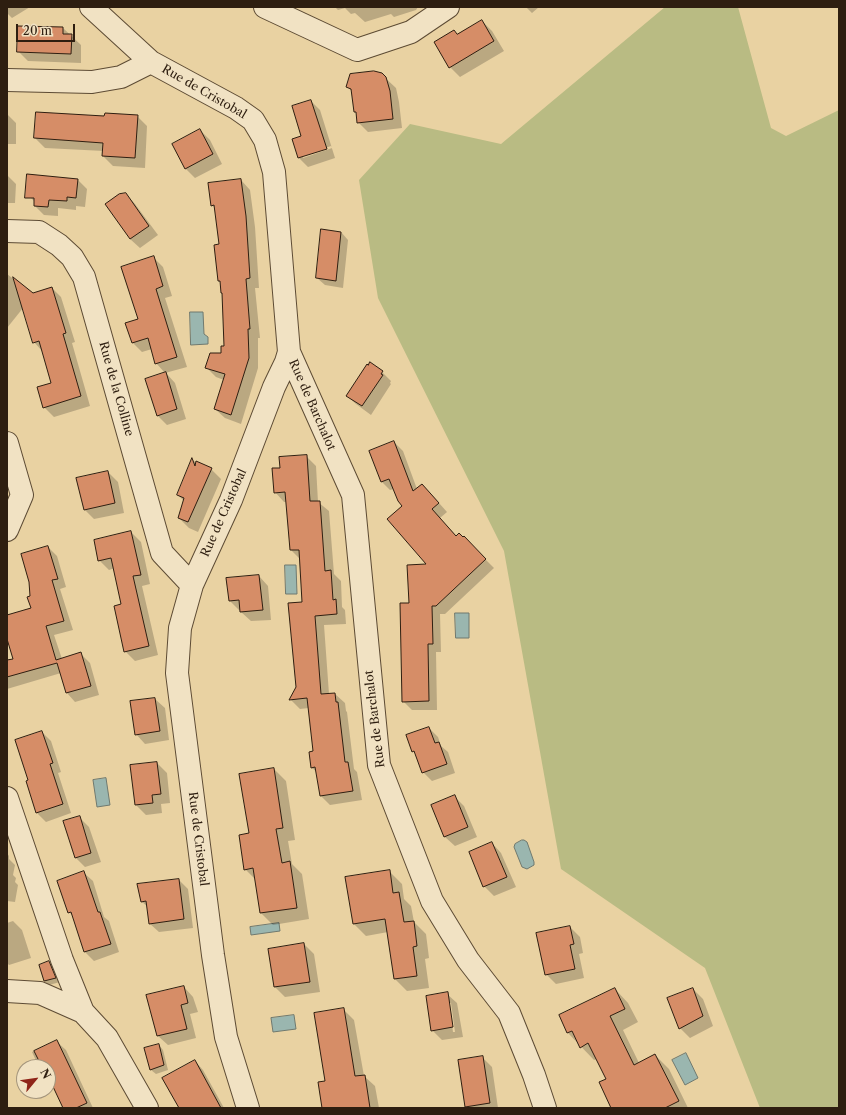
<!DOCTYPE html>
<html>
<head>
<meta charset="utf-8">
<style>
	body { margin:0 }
	#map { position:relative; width:846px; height:1115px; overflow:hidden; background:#e9d2a2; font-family:"Libre Caslon Text",serif }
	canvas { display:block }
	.frame { position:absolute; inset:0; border:8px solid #2e1e10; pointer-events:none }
	.north { position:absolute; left:16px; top:1059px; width:40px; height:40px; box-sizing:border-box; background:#f1e2c3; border:1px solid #a3947b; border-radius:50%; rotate:61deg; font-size:11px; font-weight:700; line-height:16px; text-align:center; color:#2e1e10 }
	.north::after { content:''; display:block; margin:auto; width:14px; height:18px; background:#8f2418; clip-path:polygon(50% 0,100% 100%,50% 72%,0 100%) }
	.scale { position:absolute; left:16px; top:24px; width:59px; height:18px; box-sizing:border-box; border:2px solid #2e1e10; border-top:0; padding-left:5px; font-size:12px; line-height:14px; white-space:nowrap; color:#2e1e10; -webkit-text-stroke:3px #f1e2c3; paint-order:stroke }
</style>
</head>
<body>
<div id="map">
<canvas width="846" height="1115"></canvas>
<div class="frame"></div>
<div class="north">N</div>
<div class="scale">20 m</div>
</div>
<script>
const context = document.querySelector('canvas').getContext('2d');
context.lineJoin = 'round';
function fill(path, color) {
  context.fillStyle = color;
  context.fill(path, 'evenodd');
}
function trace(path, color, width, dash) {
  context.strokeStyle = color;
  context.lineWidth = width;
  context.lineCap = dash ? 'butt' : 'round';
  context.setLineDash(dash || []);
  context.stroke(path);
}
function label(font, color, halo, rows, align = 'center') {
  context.font = font + ' "Libre Caslon Text",serif';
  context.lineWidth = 3;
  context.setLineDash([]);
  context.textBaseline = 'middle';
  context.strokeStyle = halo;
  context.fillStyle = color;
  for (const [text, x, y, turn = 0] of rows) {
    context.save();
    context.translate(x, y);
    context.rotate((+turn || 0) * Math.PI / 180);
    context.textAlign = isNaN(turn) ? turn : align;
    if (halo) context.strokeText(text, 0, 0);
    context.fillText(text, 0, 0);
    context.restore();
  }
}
const green = new Path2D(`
	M665,7H738L771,128L786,136L839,110V1108H760L705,968L561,869L504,551L378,298L359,180L410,124L501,144Z`);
const water = new Path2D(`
	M190,312H203L204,334L208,337V344L191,345Z
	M285,565H296L297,594H286Z
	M455,613H469V638H456Z
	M106,778L110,805L97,807L93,780Z
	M522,840H524L527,842L534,862V865L527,869L522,867L514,847L515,844Z
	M279,923L280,931L251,935L250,927Z
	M294,1015L296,1029L273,1032L271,1018Z
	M686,1053L698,1078L685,1085L672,1060Z`);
const shadow = new Path2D(`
	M7,7H30L12,18L7,13Z
	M335,7H418L416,10L394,17L391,14L365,22L355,13L351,14L345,8L338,10Z
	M526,7H539L532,13Z
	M482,21L492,31L504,51L460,77L450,67Z
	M63,28L81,45V63L28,61L18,51Z
	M381,74L396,88L399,102L402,128L368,132L358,122L357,114L355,111L352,91L347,87Z
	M311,101L320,110L335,158L308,167L299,158ZM331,146L332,148L303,158V156Z
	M7,114L16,123V144H7Z
	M137,116L147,126L145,168L113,166L103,156L104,151L45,148L35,138L105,117Z
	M200,130L210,140L222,164L195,178L185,168Z
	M7,175L16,184L15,203H7Z
	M78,180L87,189L85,207L76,206V210L58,208V216L44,215L35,206V202L31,198Z
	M241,180L250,190L255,227L259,288H255L260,338H258V368L241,424L225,418L215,409L224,380L216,377L206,367L222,354L225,347L223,294L221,284L219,281L220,245L215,208L212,205Z
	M126,194L135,204L158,235L140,248L130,239Z
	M341,232L348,240L343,288L325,285L317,278Z
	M153,257L163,267L172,296L165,298L187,367L165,373L156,363L152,349L142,352L132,342Z
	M7,274L33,294L52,288L61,297L75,342L72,343L90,406L54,417L44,407L53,384L43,352L34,342L23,308L7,328Z
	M382,372L391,381L390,383L391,384L371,415L356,404L347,396Z
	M166,373L175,383L186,419L167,425L157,415Z
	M394,442L403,451L417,489L431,494L447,512L440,518L457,537L473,547L494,568L445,614H440L441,652H436L437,710H412L403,701L410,604L428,565L403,506L394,489L390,490L381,481Z
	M306,456L316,466L318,502L329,511L334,574L341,581L342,607L345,610L346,624L324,625L329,694H335L345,703L346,711L347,712L354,769L357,772L362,800L330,805L321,796L317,772L312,768L314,752L309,708L300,709L291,700L297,687L303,603L301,560L291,550L287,502H284L275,492L281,469Z
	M193,460L197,464L211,469L221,479L198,532L189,528L179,518L184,501L178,495Z
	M108,472L118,482L124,513L94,519L85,510Z
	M131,532L141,542L150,584L142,586L158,655L135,661L125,651L122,605L115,568L109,570L99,560Z
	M48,547L57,556L66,587L60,589L73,630L54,635L62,659L81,654L90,663L99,695L75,702L67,693L61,673L7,689V662L14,660L7,635V616L32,609L31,597Z
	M259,576L268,586L271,620L251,621L241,612V610H239L230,601Z
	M155,699L165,708L169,740L145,744L136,734Z
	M429,728L438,737L441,746L448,752L455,773L432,781L423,772L417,755L413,751Z
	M42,732L51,741L61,772L58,773L71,813L46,822L37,813L27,782L30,781Z
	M157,763L167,773L170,803L161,804L162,813L146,815L136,805Z
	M274,769L286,781L295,840L288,841L292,864L302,874L309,919L273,925L261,913L256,880L245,869L250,834Z
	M454,796L464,806L477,837L455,846L445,837L432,805Z
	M79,817L89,827L101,862L85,867L76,858Z
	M492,843L501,853L516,887L494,896L484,886Z
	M7,853L9,856V859L15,865L13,875L16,878L15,882L18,885L15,902L7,901Z
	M389,871L402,884L404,899L411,906L414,922L426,934L429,958L425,959L429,988L407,991L395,979L388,932L366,936L354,924Z
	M84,873L93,881L104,917L109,921L119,952L94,961L85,952L74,917L69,912Z
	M179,880L188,889L193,928L159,932L149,923L148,907L142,902Z
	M13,921L22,930L31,958L9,965L7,963V923Z
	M570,927L580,937L583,953L579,954L584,978L556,984L546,974Z
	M304,944L314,954L320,992L285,997L275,987L269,950Z
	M49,962L54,967L60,982L49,985L44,981Z
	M184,987L193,997L198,1012L190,1014L196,1038L168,1045L158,1036Z
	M615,989L628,1003L638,1022L623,1030L639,1063L655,1055L669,1069L688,1108H612L607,1079L597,1059L594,1060L568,1033L560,1016Z
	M693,989L703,999L713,1026L690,1038L680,1028Z
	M447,994L457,1003L463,1037L442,1040L432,1030ZM449,1003H451L455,1032H453Z
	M343,1009L354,1020L364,1076L375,1086L379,1108H323L326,1082Z
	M56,1041L66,1050L93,1108H64L55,1088L48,1081V1067H39L32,1052Z
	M159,1045L163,1050L168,1070L156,1074L151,1070L146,1049Z
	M482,1057L492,1067L498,1108H468L466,1106Z
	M195,1061L203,1070L224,1108H180Z`);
const building = new Path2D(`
	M482,20L494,41L449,68L434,42L454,30L457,34Z
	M18,26L63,27V34H72L71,54L17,52Z
	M374,71L382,73L386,77L390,91L393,119L357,123L356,112H354L351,89L346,87L350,74Z
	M311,100L327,149L298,158L292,139L301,136L292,106Z
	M36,112L104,116L105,113L138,115L135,158L102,156L103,143L34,138Z
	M200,129L213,154L185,169L172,144Z
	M27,174L78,179L76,198L67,197V201L49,200L48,207L34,206V198H25Z
	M241,179L246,216L250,278L246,279L250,329H248L249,358L231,415L214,409L225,374L205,368L210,353H221V346H224L222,293H221L220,281H218L214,245L219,244L214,205L211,206L208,183Z
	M126,193L149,226L130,239L105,204L119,194Z
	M321,229L341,232L336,281L316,278Z
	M154,256L163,286L156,289L177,357L155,364L148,338L132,343L125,323L138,319L121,267Z
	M13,277L33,293L52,287L66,333L63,334L81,396L43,408L37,387L51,383L39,341L33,343Z
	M370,362L383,371L381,374L383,375L362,406L346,396L367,364L368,365Z
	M166,372L177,409L157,416L145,379Z
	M394,441L413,491L422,484L439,503L432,509L456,536L459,533L463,537L464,536L486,559L436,606H432L433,644H428L429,701L402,702L400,603H409L407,565L426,564L387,519L402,506L398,501L389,479L381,482L369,451Z
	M307,455L310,501H320L325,571L331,570L333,600L336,599L337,614L315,616L321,694L335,693L336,702H338L345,762H348L353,791L320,796L315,767L311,768L309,752L313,751L307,698L289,700L296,687L288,603L302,602L299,550H290L285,492L274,493L272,468H280L279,457Z
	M192,458L195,466L196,461L212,468L188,522L178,518L184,498L177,495Z
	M108,471L115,503L84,510L76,478Z
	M131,531L141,575L133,576L149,646L124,652L114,606L121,604L111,558L98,561L94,540Z
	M48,546L58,579L52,580L64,621L46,626L56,660L81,652L91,686L66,693L57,663L7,677V660L13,659L7,639V615L31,608L27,597L30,596L29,582L21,554Z
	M259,575L263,610L240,612L239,600L229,601L226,578Z
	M155,698L160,731L135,735L130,701Z
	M429,727L435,743L439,742L447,764L422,773L414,751L412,752L406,735Z
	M42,731L53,763L50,764L63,804L36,813L26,781L28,780L15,740Z
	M157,762L161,794L152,795L153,803L135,805L130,765Z
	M274,768L283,828L276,829L282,863L290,861L297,908L260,913L253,868L244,870L239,835L249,833L239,774Z
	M455,795L468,827L444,837L431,805Z
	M80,816L91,853L75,858L63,821Z
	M492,842L507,877L483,887L469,852Z
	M390,870L393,893L399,892L404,922L414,921L417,946L413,947L417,976L394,979L385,919L353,924L345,877Z
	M84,871L98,912H100L111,944L84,952L71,912L68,913L57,881Z
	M179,879L184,919L149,924L146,901L141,902L137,884Z
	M570,926L574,944L570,945L575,969L545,975L536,933Z
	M304,943L310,982L274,987L268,949Z
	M49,961L56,978L44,981L39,965Z
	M184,986L188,1003L181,1005L187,1029L157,1036L146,995Z
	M615,988L625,1009L610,1016L634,1065L655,1054L679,1101L665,1108H611L599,1082L606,1079L588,1043L580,1048L572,1031L567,1033L559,1015Z
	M693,988L703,1016L679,1029L667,998Z
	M448,992L453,1027L431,1031L426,996Z
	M344,1008L355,1076L365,1075L370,1108H322L318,1082L325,1081L314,1013Z
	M57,1040L87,1103L76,1108H63L48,1076V1067H42L34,1051Z
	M159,1044L164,1065L150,1070L144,1048Z
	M483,1056L490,1103L465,1107L458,1060Z
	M195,1060L221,1108H179L162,1078Z`);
const minor = new Path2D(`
	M91,7L151,62L236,108L253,120L265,140L274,172L289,352L286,362L274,387L231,500L192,585L180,628L177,673L213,955L226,1037L248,1108
	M265,7L357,50L411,32L448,7
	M7,80L92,82L121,77L151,62
	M7,231L39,232L59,245L72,257L84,277L162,553L192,585
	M289,352L353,495L379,765L432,901L468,960L509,1013L534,1075L545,1108
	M7,443L22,495L7,530
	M7,798L62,960L83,1012
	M7,991L40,993L83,1012L107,1038L147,1108`);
const streetNames = [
	["Rue de Cristobal",204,92,30],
	["Rue de la Colline",116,389,74],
	["Rue de Barchalot",312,405,66],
	["Rue de Cristobal",224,513,-66],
	["Rue de Barchalot",375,719,-97],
	["Rue de Cristobal",198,839,83]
];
fill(green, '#b9bb83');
fill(water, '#9ab6af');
trace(water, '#6f796f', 1);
fill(shadow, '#0003');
fill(building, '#d68d67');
trace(building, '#2e1e10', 1);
trace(minor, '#5d4b34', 24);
trace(minor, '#f1e2c3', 22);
label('12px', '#2e1e10', '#f1e2c3', streetNames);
</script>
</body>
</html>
